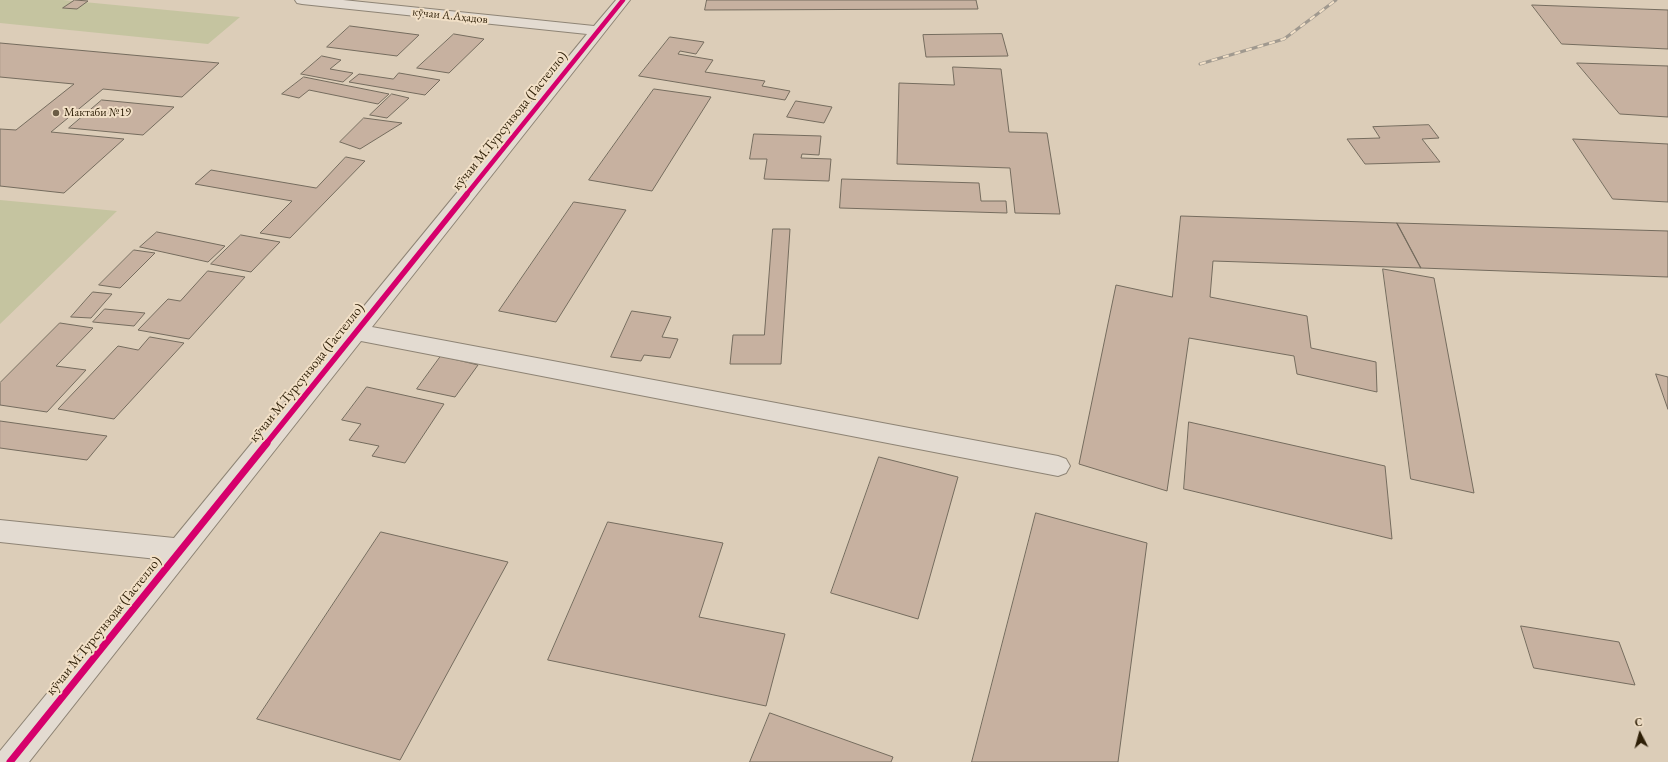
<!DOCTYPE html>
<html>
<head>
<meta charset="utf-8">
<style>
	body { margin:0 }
	#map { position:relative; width:1668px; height:762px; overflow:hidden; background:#dccdb8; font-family:"EB Garamond",serif }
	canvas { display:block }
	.north { position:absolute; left:1620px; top:714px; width:40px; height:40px; -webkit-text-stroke:3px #f2e0c7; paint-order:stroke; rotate:354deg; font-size:11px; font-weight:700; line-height:16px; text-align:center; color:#2e1f07 }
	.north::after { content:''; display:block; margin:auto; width:14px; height:18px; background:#2e1f07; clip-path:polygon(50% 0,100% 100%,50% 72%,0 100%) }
</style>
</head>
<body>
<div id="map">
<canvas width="1668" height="762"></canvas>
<div class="north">С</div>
</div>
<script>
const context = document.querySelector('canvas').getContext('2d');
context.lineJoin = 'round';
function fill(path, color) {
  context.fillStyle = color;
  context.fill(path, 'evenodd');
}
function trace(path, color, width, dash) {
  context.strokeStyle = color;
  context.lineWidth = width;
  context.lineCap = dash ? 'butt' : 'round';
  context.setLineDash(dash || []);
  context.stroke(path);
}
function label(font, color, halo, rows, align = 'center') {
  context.font = font + ' "EB Garamond",serif';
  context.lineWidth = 4;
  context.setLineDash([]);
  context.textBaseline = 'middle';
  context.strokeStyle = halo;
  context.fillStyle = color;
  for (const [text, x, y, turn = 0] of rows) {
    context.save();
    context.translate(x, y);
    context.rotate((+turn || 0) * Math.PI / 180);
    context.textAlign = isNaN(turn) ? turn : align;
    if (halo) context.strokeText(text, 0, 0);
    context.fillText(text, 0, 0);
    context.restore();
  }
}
const green = new Path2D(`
	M0,0H63L240,17L208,44L0,23Z
	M0,200L117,211L0,324Z`);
const building = new Path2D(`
	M75,0L88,1L77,9L63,8Z
	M707,0H976L978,9L705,10Z
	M1532,5L1668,10V49L1562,44Z
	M350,26L419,35L397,56L327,47Z
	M454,34L484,39L449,73L417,68Z
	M1002,34L1008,56L926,57L923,35Z
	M670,37L704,42L696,54L680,51L678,54L713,60L705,72L765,81L762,86L790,91L785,100L639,76Z
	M0,43L219,63L182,97L103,89L51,132L124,139L64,193L0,186V129L16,130L74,84L0,77Z
	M322,56L341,60L330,69L353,73L343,82L301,74Z
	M1577,63L1668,66V117L1620,114Z
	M953,67L1001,69L1009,132L1047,133L1060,214L1015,213L1010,168L897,164L899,83L954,85Z
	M399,73L440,80L425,95L349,82L359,74L393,79Z
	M304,77L389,94L378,104L309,90L299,98L282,94Z
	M654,89L711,97L652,191L589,180Z
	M392,94L409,98L387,118L370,115Z
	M102,100L174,107L143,135L69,128Z
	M796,101L832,107L824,123L787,117Z
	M364,118L402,123L360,149L340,142Z
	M1429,125L1439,138L1422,139L1440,162L1365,164L1347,139L1380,138L1373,127Z
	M754,134L821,136L819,155L802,154L801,158L831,159L829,181L764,179L767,159H750Z
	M1573,139L1668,144V202L1613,199Z
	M346,157L365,161L290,238L260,233L292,201L195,184L211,170L316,188Z
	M842,179L979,183L981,201H1006L1007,213L840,208Z
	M574,202L626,210L556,322L499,311Z
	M1181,216L1397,223L1421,268L1213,261L1210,297L1307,316L1311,348L1376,362L1377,392L1297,374L1294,356L1189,338L1167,491L1079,464L1116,285L1172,297Z
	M1397,223L1668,231V277L1421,268Z
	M773,229H790L781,364H730L733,335H764Z
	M157,232L225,246L208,262L140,247Z
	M241,235L280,242L251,272L211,264Z
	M134,250L155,253L120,288L99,285Z
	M1383,269L1434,278L1474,493L1411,479Z
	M208,271L245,277L189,339L138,330L168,299L180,301Z
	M93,292L112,294L91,318L71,317Z
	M105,309L145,313L134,326L93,322Z
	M632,311L671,317L662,337L678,339L670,358L644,355L641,361L611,357Z
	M60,323L93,328L56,366L86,370L47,412L0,405V383Z
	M150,337L184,343L114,419L58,409L118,346L138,350Z
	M441,356L478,365L455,397L417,389Z
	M1656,374L1668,377V409Z
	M367,387L444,404L405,463L372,456L379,446L349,440L361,424L342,420Z
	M0,421L107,436L87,460L0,448Z
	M1189,422L1385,466L1392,539L1184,489Z
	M879,457L958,477L918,619L831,593Z
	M1036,513L1147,543L1118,762H972Z
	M608,522L723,543L699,617L785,634L766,706L548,660Z
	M381,532L508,562L400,760L257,719Z
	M1521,626L1619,642L1635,685L1534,668Z
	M770,713L893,757L891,762H750Z`);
const minor = new Path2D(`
	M295,0H343L594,26L616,0H630L372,327L1058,456L1066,459L1070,466L1066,473L1058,476L361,341L29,762H0V751L157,559L0,542V520L174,538L587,34L302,4L297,3Z`);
const rail = new Path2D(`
	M1200,64L1284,39L1336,0`);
const cyclewayFar2 = new Path2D(`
	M466,195L623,0`);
const cyclewayFar1 = new Path2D(`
	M266,444L467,194`);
const cycleway = new Path2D(`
	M10,762L267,443`);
const markers = [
	[56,113,4,"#6b5c45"]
];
const farStreetnames = [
	["кӯчаи А.Аҳадов",450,16,6]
];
const farPoinames = [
	["Мактаби №19",64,113]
];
const streetNames = [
	["кӯчаи М.Турсунзода (Гастелло)",510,121,-51],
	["кӯчаи М.Турсунзода (Гастелло)",307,373,-51],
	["кӯчаи М.Турсунзода (Гастелло)",104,626,-51]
];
fill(green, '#c5c4a0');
fill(building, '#c7b1a0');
trace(building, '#756c5e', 1);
trace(minor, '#8e8475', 2);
fill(minor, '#e3dbd1');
trace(rail, '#a0998f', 3);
trace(rail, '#f2e0c7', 2, [6]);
trace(cyclewayFar2, '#d6006c', 4.5);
trace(cyclewayFar1, '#d6006c', 5.5);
trace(cycleway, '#d6006c', 7);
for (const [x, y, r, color] of markers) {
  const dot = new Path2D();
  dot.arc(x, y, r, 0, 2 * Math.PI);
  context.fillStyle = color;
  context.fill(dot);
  trace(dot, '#f2e0c7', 1.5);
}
label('12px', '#2e1f07', '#f2e0c7', farStreetnames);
label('12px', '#2e1f07', '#f2e0c7', farPoinames, 'left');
label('14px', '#2e1f07', '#f2e0c7', streetNames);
</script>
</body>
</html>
